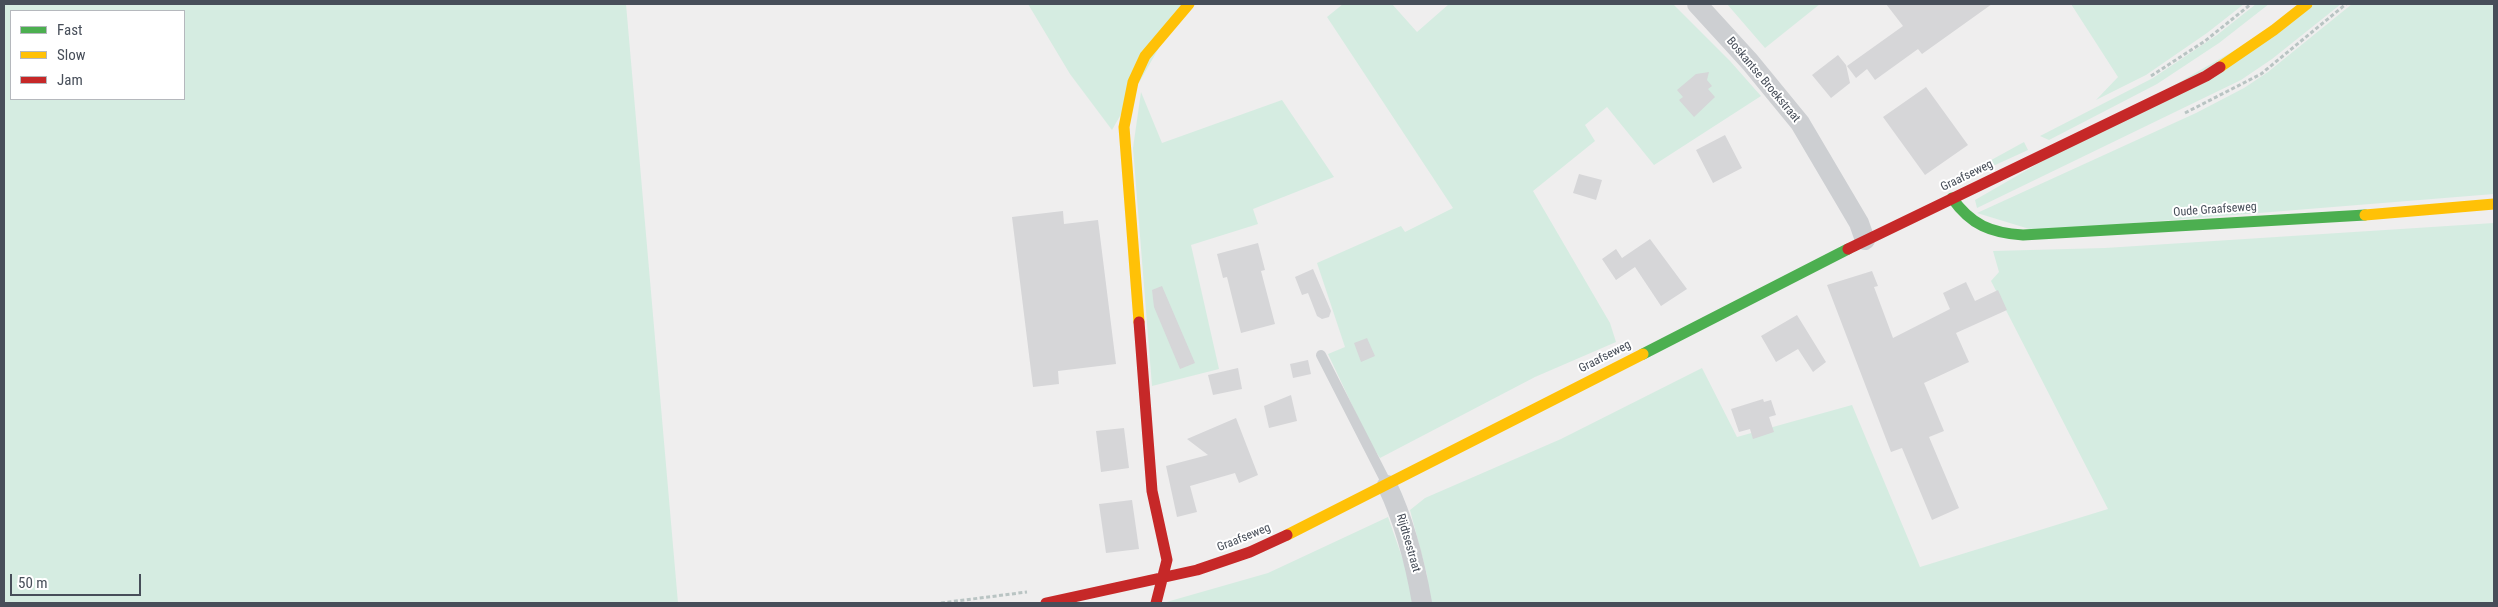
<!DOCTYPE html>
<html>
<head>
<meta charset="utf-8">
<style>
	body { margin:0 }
	#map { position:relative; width:2498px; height:607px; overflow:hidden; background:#efeeee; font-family:"Roboto Condensed",sans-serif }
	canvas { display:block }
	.frame { position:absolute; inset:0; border:5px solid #474e59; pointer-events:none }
	.legend { position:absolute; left:10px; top:10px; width:175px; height:90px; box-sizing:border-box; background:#fff; border:1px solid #b5b8bd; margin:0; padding:6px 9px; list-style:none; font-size:15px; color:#474e59 }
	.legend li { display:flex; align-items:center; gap:10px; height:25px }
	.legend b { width:25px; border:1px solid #b5b8bd }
	.scale { position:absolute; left:10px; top:574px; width:131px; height:22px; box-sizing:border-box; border:2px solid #474e59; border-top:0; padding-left:6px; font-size:15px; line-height:18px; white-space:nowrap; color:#474e59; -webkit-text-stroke:4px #fff; paint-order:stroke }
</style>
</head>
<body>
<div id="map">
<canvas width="2498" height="607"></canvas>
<div class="frame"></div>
<ul class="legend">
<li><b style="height:6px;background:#4caf50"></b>Fast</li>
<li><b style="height:6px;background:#ffc107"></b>Slow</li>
<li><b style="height:6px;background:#c62828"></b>Jam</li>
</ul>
<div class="scale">50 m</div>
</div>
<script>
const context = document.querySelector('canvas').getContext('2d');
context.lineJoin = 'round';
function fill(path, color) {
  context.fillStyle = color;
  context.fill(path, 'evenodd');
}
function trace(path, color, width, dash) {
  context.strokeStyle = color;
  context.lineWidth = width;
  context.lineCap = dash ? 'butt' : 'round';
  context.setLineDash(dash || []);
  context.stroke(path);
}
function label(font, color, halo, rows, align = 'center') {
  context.font = font + ' "Roboto Condensed",sans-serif';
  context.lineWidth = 4;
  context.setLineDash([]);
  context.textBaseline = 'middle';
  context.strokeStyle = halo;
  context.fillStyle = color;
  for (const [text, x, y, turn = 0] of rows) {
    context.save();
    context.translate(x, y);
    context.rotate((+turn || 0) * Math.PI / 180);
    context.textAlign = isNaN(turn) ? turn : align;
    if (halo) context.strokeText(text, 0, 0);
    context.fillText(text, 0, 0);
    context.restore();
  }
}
const green = new Path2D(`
	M4,4H626L678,603H4ZM11,11H184V99H11Z
	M1028,4H1184L1112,130L1070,74Z
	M1343,4H1392L1417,32L1449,4H1673L1730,61L1761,96L1654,165L1607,107L1585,125L1595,141L1533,191L1610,323L1616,342L1535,377L1380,458L1370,443L1328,354L1345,347L1317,263L1401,226L1405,232L1453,208L1327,17Z
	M1727,4H1820L1765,48Z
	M2071,4H2244L2207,33L2146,75L2096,100L2118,77Z
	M2256,4H2269L2219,43L2157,84L2049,140L2040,136L2153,78L2217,35Z
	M2315,4H2341L2272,59L2241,80L1977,208L1975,200Z
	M2352,4H2494V194L2036,231L1977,213L2196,113L2244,88L2268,72Z
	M1141,92L1162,143L1282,100L1334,177L1253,209L1258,224L1191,245L1219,369L1152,386L1133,148Z
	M2024,142L2028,150L1967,178L1964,175Z
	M2494,223V603H1429L1427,575L1410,510L1425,498L1561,439L1702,368L1737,437L1852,405L1920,567L2108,509L1991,281L1999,272L1993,251L2105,248Z
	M1388,517L1409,577L1414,603H1163L1268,573Z`);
const building = new Path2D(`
	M1886,4H1992L1922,54L1918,49L1875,80L1867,69L1856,78L1847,66L1903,26Z
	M1838,55L1846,65L1850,83L1831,98L1812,75Z
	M1709,72L1707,80L1712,86L1708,89L1715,97L1694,117L1679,100L1683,97L1677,90L1696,74Z
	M1926,87L1968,145L1925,175L1883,117Z
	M1725,135L1742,168L1713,183L1696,150Z
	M1579,174L1602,180L1596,200L1573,193Z
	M1063,211L1064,224L1098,220L1116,364L1058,371L1059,384L1033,387L1012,217Z
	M1650,239L1687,289L1661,306L1635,267L1616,280L1602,259L1616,249L1622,258Z
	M1258,243L1265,270L1261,271L1275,324L1241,333L1227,277L1223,278L1217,254Z
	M1313,269L1331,311L1329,317L1322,319L1317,316L1308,293L1302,295L1295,277Z
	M1872,271L1878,286L1874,287L1893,338L1950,309L1943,293L1966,282L1975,301L1998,290L2007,310L1956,333L1969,362L1924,383L1944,431L1929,437L1959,508L1932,520L1902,448L1891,452L1827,285Z
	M1162,286L1195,363L1180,369L1154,307L1152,290Z
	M1797,315L1826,362L1813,372L1798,349L1776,362L1761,336Z
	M1367,338L1375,356L1361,362L1354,343Z
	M1308,360L1311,374L1293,378L1290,364Z
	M1238,368L1242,389L1213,395L1208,375Z
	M1291,395L1297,421L1269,428L1264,406Z
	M1763,399L1764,402L1771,400L1776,415L1769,417L1774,432L1753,439L1750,429L1739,432L1731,409Z
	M1236,418L1258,475L1239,483L1235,473L1190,486L1197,512L1177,517L1166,466L1208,455L1187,439Z
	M1124,428L1129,468L1101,472L1096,431Z
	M1132,500L1139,549L1106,553L1099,504Z`);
const path = new Path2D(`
	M2151,76L2205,41L2251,4
	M2185,113L2261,74L2346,4
	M941,603L1027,592`);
const lane = new Path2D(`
	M1321,355L1387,484`);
const street = new Path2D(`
	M1697,4L1750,62L1800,123L1859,223L1865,240
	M1387,485C1405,523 1415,562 1422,603`);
const fast = new Path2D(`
	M1952,198C1971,225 1991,233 2023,235L2365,215
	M1643,354L1848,249`);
const slow = new Path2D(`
	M2220,67L2274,30L2307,4
	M2365,215L2494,204
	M1139,322L1124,127L1133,82L1145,56L1189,4
	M1287,535L1643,354`);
const jam = new Path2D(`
	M1848,249L2206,76L2220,67
	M1139,322L1152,491L1167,560L1156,603
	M1046,603L1197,570L1250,552L1287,535`);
const streetNames = [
	["Boskantse Broekstraat",1763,80,50],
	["Graafseweg",1967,176,-26],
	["Oude Graafseweg",2215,210,-4],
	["Graafseweg",1605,357,-27],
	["Graafseweg",1244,538,-22],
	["Rijdtsestraat",1408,543,74]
];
fill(green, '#d5ece1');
fill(building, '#d6d6d8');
trace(path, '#b9c4c3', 3, [4, 2.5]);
trace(lane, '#cdcfd2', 10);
trace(street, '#cdcfd2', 20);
trace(fast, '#4caf50', 11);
trace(slow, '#ffc107', 11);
trace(jam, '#c62828', 11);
label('12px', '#474e59', '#fff', streetNames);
</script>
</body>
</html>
